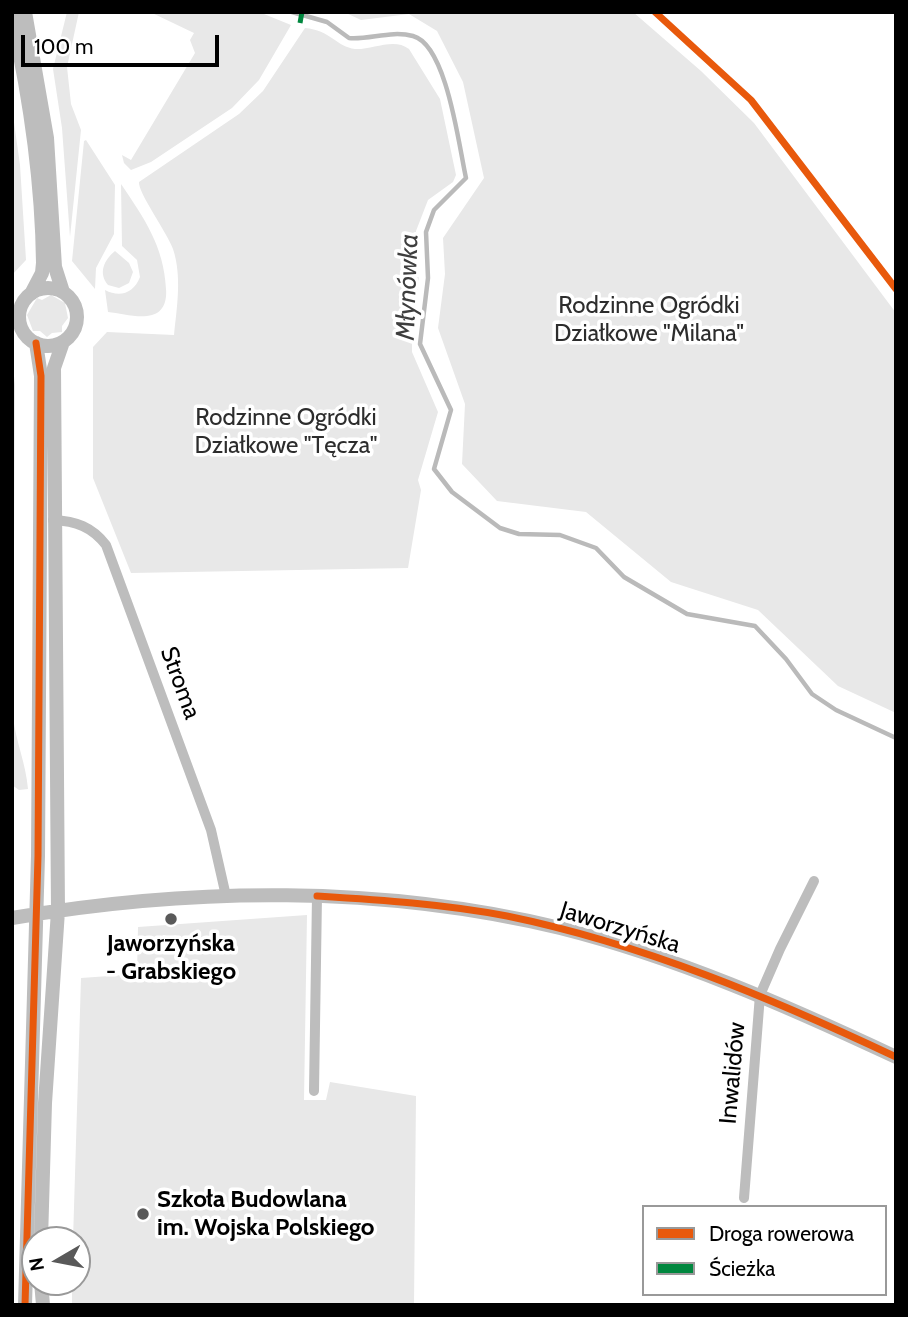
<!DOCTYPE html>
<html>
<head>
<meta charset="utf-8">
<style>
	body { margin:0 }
	#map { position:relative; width:908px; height:1317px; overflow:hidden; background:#fff; font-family:Cabin,sans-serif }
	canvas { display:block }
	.frame { position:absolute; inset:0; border:14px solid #000; pointer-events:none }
	.legend { position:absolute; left:642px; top:1205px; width:245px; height:91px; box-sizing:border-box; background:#fff; border:2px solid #999; margin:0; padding:9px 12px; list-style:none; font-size:21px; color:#000 }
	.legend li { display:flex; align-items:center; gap:14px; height:35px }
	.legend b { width:35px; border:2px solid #999 }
	.north { position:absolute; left:21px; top:1226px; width:70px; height:70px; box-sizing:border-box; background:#fff; border:2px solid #999; border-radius:50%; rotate:260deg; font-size:19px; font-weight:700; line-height:28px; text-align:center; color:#000 }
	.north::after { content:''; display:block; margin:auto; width:24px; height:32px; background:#595959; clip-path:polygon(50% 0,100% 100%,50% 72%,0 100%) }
	.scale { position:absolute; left:21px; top:35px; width:198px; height:32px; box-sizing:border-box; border:4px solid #000; border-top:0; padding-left:9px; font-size:21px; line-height:24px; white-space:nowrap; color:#000; -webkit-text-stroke:5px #fff; paint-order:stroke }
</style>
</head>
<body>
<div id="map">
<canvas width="908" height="1317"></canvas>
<div class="frame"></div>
<ul class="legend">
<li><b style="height:9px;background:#e8590c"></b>Droga rowerowa</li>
<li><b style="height:9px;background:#00873e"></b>Ścieżka</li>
</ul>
<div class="north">N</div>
<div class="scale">100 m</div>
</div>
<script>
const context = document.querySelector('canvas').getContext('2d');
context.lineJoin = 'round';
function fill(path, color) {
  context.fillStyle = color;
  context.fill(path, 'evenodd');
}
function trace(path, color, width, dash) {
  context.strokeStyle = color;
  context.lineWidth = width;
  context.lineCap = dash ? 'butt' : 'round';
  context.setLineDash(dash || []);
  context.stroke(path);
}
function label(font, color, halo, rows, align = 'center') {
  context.font = font + ' Cabin,sans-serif';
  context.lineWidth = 7;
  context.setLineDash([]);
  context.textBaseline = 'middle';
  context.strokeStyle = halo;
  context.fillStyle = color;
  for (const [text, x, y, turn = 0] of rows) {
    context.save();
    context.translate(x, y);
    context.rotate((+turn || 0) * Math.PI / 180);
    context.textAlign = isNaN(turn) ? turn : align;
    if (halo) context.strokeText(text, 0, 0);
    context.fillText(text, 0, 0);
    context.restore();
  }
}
const green = new Path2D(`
	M67,12H79L67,67L71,104L81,130L70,237L62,128L53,69Z
	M150,12H259L291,25L259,80L232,108L151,162L131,170L124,163L122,155L131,160L195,53L190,40L194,33Z
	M344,12H633L701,71L754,123L896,313V713L838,686L758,610L671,582L586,512L497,501L462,464L465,404L438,328L445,274L443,238L484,178L463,82L437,31L409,14L361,20Z
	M305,28C330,30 337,47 355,49C372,50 394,37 409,49L440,99L456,175L453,182L428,200L416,231L419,284L412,316V352L438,412L418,480L421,490L408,568L131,573L93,478V347L107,332L174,335C177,307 182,276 173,249C167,232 138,193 139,182L239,114L263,91Z
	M12,108L20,165L26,260L12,275Z
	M86,140L115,185L114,234L96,268L95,289L72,261L84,141Z
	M121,184C144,218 164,246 166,289C167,300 164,312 152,315C139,319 121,313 108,312L105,290C120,298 134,293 140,277L137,260L122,246Z
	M115,251L129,263L133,272L129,283L119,288L108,285C98,273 104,260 115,251Z
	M51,295L65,303L68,318L62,326V332L52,333L47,337L40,331H33L27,315L37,298L42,300Z
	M12,358L15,385L13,717C16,742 26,764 28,789L19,790L12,785Z
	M307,915L304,1100H326L330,1082L416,1096L414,1305H72V1282H77V1240H73L81,978L137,974L138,927Z`);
const stream = new Path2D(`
	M292,12L327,22L349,38C369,40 391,30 413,36C447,45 459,147 466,178L434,210L426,232L428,278L420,344L451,410L434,469L452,492L500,528L519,534L560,535L596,548L624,577L687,614L755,626L786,659L812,694L836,710L896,738`);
const minor = new Path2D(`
	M53,520C76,521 92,527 106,545L211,830L226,896
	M314,1091L317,896
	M744,1198L760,995L780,949L814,881`);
const tertiary = new Path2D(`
	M25,12L47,138L55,267L63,292
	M12,17C30,98 42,181 43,263L42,273L31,294
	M19 317a29 29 0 1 1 58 0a29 29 0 1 1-58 0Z
	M12,918C192,887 382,885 560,928C676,957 787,1006 896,1057
	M41,1240L45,1103L58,911L54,368L63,342
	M41,1282L43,1305
	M25,1305L38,856L41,376L36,343`);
const quiet = new Path2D(`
	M300,23L302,12`);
const cycleway = new Path2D(`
	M655,12L751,100L896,289
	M317,896C381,900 444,904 507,916C643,944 771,998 896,1057
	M25,1305L38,856L41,376L36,343`);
const markers = [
	[171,919,7,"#595959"],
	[143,1214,7,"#595959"]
];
const parkNames = [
	["Rodzinne Ogródki",649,306],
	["Działkowe \"Milana\"",649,334],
	["Rodzinne Ogródki",286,418],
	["Działkowe \"Tęcza\"",286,446]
];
const streetNames = [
	["Stroma",180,683,70],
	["Jaworzyńska",620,928,17],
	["Inwalidów",733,1073,-85]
];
const poiNames = [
	["Jaworzyńska",171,944],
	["- Grabskiego",171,972],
	["Szkoła Budowlana",157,1200,"left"],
	["im. Wojska Polskiego",157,1228,"left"]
];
const waterNames = [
	["Młynówka",408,287,-88]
];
fill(green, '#e8e8e8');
trace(stream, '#bababa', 4.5);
trace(minor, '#bdbdbd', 10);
trace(tertiary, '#bdbdbd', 14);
trace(quiet, '#00873e', 5, [10, 5]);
trace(cycleway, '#e8590c', 7);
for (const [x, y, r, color] of markers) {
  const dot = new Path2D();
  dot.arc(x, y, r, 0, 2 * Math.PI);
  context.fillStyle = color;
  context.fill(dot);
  trace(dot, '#fff', 2.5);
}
label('24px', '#2d2d2d', '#fff', parkNames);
label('24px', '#000', '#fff', streetNames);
label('bold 24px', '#000', '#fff', poiNames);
label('italic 26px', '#3e3e3e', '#fff', waterNames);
</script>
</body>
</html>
